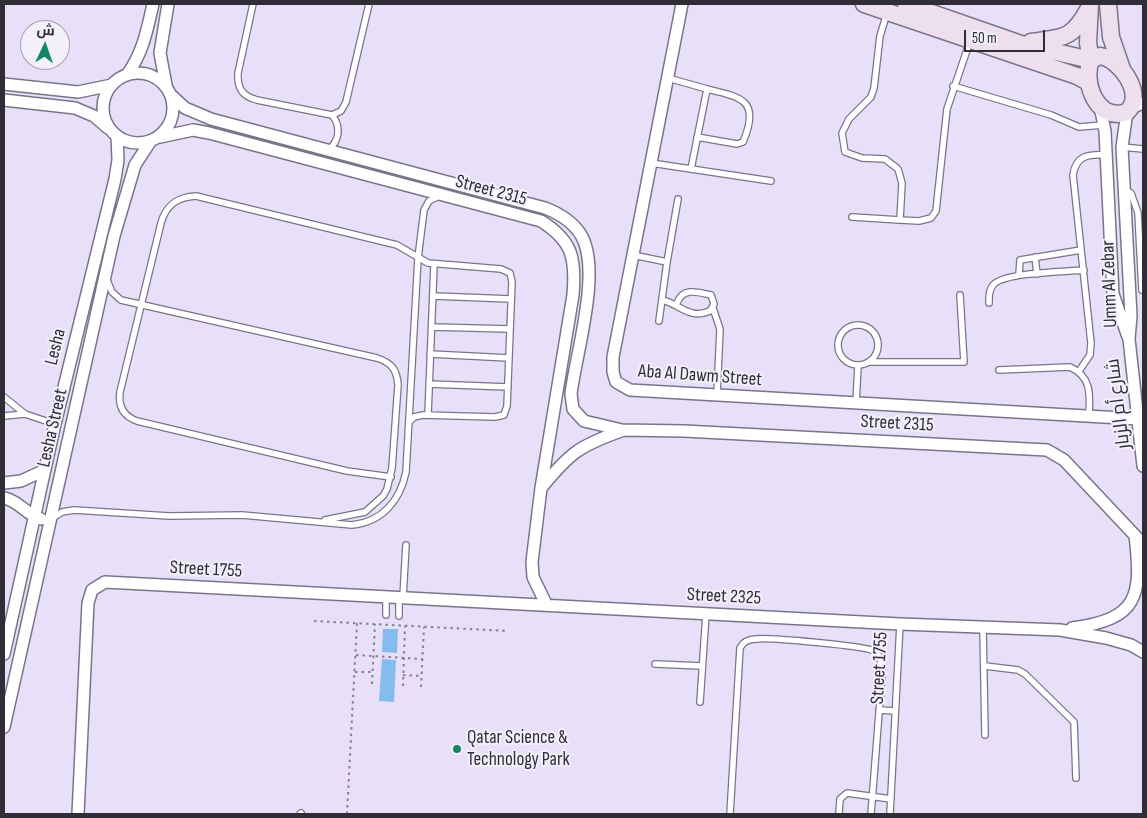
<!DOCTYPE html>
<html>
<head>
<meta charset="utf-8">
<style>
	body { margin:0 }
	#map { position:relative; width:1147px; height:818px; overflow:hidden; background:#e7e0f8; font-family:"Sofia Sans Condensed",Cairo,sans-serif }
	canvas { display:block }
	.frame { position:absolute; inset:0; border:5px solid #302d36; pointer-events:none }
	.north { position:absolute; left:20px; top:20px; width:50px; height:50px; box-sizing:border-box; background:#f3effd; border:1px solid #a5a1ad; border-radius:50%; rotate:3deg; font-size:14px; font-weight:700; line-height:20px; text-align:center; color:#302d36 }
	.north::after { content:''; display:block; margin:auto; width:18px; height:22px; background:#158665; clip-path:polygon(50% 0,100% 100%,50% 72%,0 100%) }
	.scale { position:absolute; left:964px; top:30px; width:81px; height:22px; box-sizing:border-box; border:2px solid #302d36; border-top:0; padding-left:6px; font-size:15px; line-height:18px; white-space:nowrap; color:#302d36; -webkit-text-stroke:4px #f3effd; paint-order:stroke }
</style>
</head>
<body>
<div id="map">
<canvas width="1147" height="818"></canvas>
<div class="frame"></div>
<div class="north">ش</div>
<div class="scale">50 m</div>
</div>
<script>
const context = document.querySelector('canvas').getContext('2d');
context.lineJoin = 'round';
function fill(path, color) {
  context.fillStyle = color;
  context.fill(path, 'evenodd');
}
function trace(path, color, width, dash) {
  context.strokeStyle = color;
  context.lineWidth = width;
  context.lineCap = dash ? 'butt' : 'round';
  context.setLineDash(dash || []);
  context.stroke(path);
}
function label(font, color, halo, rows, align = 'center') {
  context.font = font + ' "Sofia Sans Condensed",Cairo,sans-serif';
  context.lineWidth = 4;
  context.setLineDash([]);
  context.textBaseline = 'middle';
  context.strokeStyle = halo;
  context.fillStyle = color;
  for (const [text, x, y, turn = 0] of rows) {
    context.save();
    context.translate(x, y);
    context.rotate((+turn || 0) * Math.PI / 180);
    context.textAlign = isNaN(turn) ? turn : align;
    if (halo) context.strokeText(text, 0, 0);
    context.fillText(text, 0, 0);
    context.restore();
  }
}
const water = new Path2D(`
	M383,629H398L397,653L382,652Z
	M382,659L396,660L394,702L379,701Z`);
const path = new Path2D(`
	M314,621L508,631
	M356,655L422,659
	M355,672H372
	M403,675L421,676
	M372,684L375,624
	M403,686L405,626
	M421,687L424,627
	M347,814L357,623`);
const lane = new Path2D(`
	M253,4L238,73C237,88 242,96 257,100L332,115L341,111L346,102L369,4
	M887,13L880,36L874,88L871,97L849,119L842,133L845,152L862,158L885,159L898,169L902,183L900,220L919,221L931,218L936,211L947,109L970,41
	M668,78L707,89L691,169
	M953,86L1051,115L1079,127L1104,125
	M697,137L737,144L743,142C761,100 741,97 707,89
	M1122,147L1143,149
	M328,150C340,141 341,126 332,115
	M651,163L771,181
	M1125,190L1131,193L1138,213L1142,290
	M852,217L900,220
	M633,255L667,262L659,321
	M1035,257L1037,274
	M667,262L678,199
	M1019,275L1020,260L1081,250
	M107,280L112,292L121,300L377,358C392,363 397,370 398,385L392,468L387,489L383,496L365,512L325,520
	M433,296L511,299
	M662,300C680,304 689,320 710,311L714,304L711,295C697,292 683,287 677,303
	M989,303C989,296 989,289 994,284C1007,272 1065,272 1084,270
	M713,308L720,329L717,395
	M838 345a20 20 0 1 1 40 0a20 20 0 1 1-40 0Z
	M432,327L510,329
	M430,354L509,358
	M870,362H964L960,295
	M999,370L1070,367C1092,377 1090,395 1089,416
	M1079,371L1090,355L1091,343L1073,175C1076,155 1089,154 1106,155
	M429,384L508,387
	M4,397L25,414
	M856,403L858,366
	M428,415L434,265
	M4,416L25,414L55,424
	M391,477L347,471L137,421C123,416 118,406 120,392L161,223C166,205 177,197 196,196L397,245L428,263L501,269L510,273L512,282L507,406L504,415L495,417L423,415L414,417L409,422
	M53,518L62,512L74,510L169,516L242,515L352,525C382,522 400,501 406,472L418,258L424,210L429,201L439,196
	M403,597L406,545
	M386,615V597
	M399,616V597
	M983,627L985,735
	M655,664L702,666
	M985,666L1018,670L1025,674L1074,722L1076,778
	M700,702L706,614
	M879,710L895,711
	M300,814L301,813
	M730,814L740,648C743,642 749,639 756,639C767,637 866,646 874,651C882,655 881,667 882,675L871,814
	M839,814L840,799L847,793L891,799
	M890,814L900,624`);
const street = new Path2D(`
	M682,4L613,357V372L616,382L630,390L1139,419
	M103 108a35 35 0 1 1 70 0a35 35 0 1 1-70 0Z
	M127,75C143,52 147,31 153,4
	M4,84L78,92L112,85
	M166,85L160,53L168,4
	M172,96L185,108L211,119L545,208C558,213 573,222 581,235C602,270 576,353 571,394L573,409L584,421L622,430L684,431L1047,450L1064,460L1143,544
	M4,100L75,108L94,116L108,128
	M1100,106L1105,131L1113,294L1128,337
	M1131,108L1143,103
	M1127,112L1122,147L1131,316L1129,339L1143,466
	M160,137L193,130L209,133L541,221C573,241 576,259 573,295L541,488L532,562L533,577L546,604
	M4,483L21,481L45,470
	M542,487C570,453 579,446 621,431
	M4,498C20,501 27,516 41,519
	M1072,628C1139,619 1142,596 1135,535
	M4,654L55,424L115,179L118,160L117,136
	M4,727L114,236L135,165L150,142
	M78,814L88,603L92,590L105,582L900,624L1060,630L1106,638L1131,645L1143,652`);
const secondary = new Path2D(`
	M864,4L1077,76L1088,82
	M906,4L1021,44L1091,60L1088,43L1090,4
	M1108,4L1111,37L1122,69
	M1031,42C1064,37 1071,40 1088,10
	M1100,56C1119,58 1146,94 1127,112C1097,123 1082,82 1091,60Z`);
const markers = [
	[457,749,5,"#158665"]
];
const streetNames = [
	["Street 2315",491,191,15],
	["Umm Al Zebar",1110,284,-92],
	["Lesha",56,347,-76],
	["Aba Al Dawm Street",700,376,4],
	["شارع أم الزبار",1119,404,-97],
	["Street 2315",897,424,3],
	["Lesha Street",53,428,-77],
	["Street 1755",206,570,3],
	["Street 2325",724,597,3],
	["Street 1755",880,668,-87]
];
const poiNames = [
	["Qatar Science &",467,738],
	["Technology Park",467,760]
];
fill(water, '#84bced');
trace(lane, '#7a7489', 8);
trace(street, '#7a7489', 14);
trace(secondary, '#7a7489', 19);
trace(path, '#858090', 2, [2.5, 4]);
trace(lane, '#fff', 5.5);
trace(street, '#fff', 11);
trace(secondary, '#eedfee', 16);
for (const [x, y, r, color] of markers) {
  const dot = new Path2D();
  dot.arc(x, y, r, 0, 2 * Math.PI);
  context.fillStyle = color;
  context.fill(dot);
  trace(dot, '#f3effd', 2);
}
label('19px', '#302d36', '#f3effd', streetNames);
label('19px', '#302d36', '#f3effd', poiNames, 'left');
</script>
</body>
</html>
